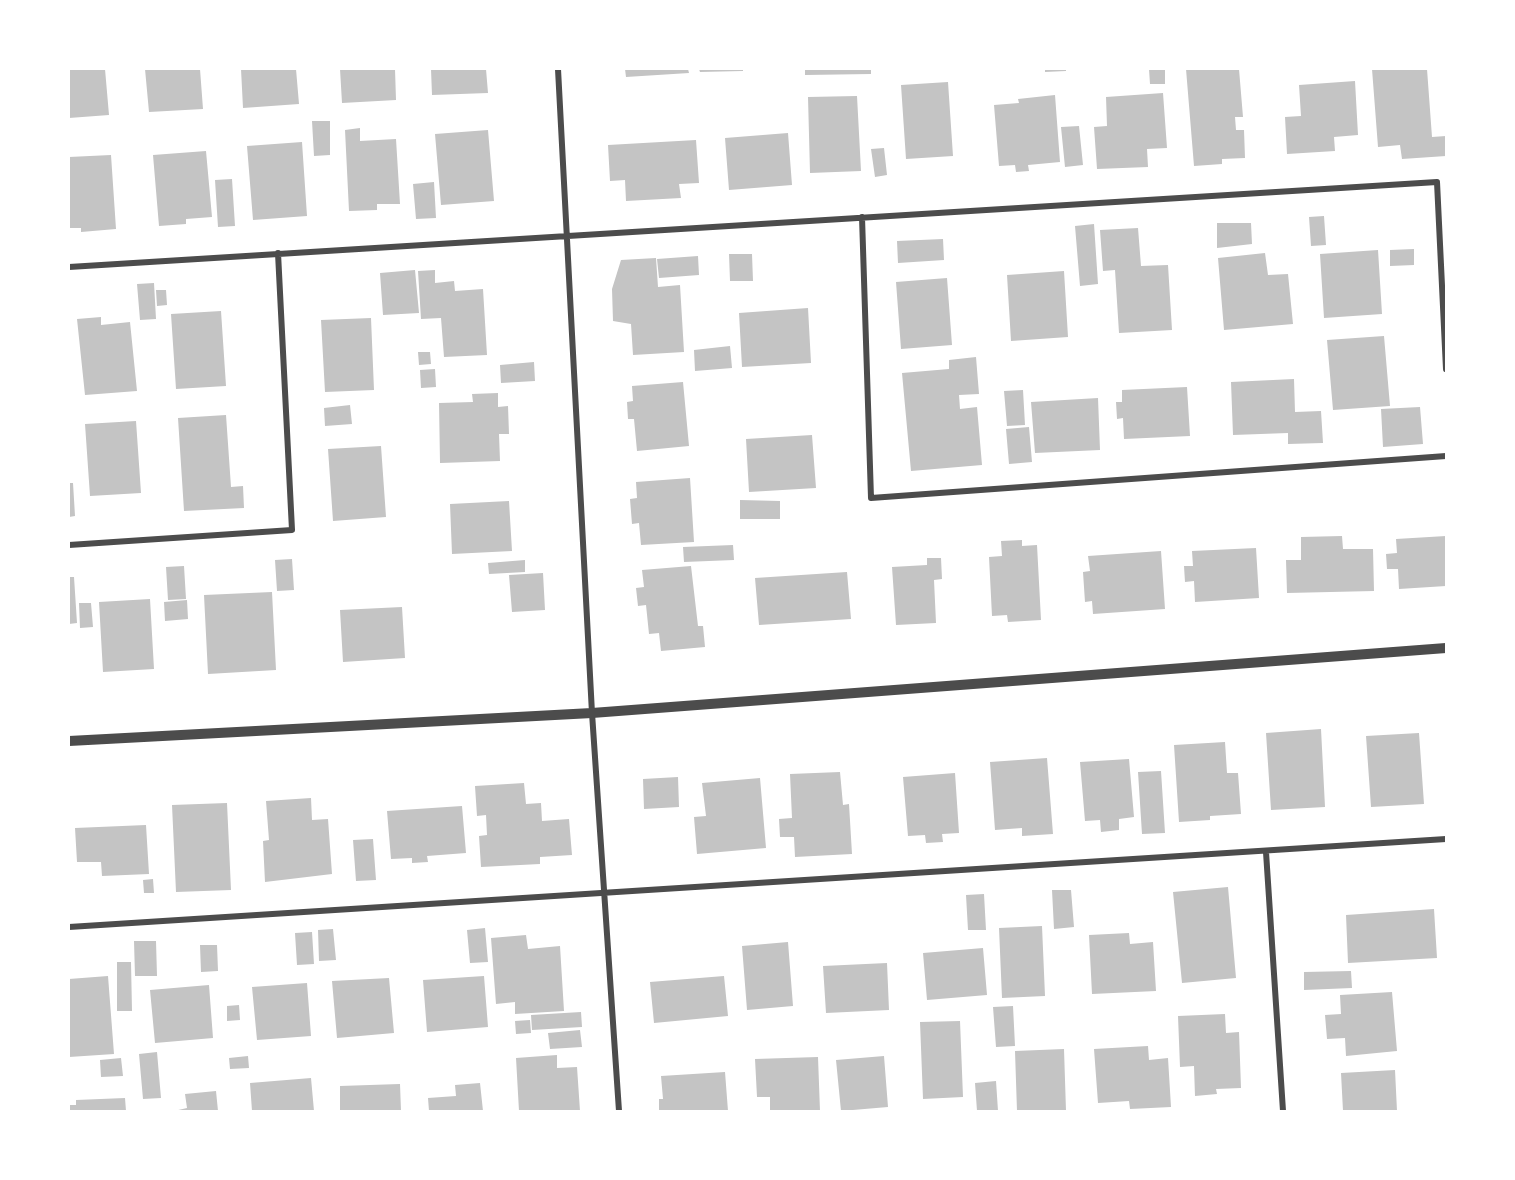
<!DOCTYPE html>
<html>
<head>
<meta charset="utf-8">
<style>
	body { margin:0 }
	#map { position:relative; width:1515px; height:1180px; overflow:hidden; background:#fff; font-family:"Crimson Pro",serif }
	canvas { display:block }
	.frame { position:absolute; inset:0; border:70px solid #fff; pointer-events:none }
</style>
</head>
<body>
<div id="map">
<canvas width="1515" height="1180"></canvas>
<div class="frame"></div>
</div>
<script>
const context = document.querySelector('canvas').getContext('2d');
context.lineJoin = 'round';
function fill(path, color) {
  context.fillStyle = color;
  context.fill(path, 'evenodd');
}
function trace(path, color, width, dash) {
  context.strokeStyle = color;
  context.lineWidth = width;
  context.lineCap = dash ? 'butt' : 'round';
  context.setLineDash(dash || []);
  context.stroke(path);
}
const building = new Path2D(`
	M69,69H105L109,115L69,118Z
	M145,69H200L203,109L149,112Z
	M241,69H296L299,104L243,108Z
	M340,69H395L396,100L342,103Z
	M431,69H486L488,93L432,95Z
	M625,69H688L689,73L626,77Z
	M699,69H743V71L700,72Z
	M805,69H871V74L805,75Z
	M1045,69H1066V71L1045,72Z
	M1149,69H1165V84H1150Z
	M1186,69H1239L1243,117H1235L1236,130H1244L1245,158L1222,159V164L1194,166Z
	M1372,69H1427L1432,137L1446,136V156L1402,159L1400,145L1378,147Z
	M1355,81L1358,135L1334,137L1335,151L1287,154L1285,117L1301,116L1299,85Z
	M948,82L953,156L906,159L901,85Z
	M1163,93L1167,148L1147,149L1148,167L1097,169L1094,127L1107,126L1106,97Z
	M1055,95L1060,162L1028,165L1029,171L1016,172L1015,165L999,166L994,105L1019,103L1018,99Z
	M857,96L861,171L810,173L808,97Z
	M312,121H330V155L314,156Z
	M1079,126L1083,165L1065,167L1061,127Z
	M360,128V141L396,139L400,204H377V210L349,211L345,130Z
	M488,130L494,201L441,205L435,134Z
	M788,133L792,185L729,190L725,138Z
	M696,140L699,183L679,184L681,198L626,201L625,180L610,181L608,145Z
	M302,142L307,216L253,220L247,146Z
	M884,148L887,175L875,177L871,149Z
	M206,151L212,217L186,219V224L159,226L153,155Z
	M111,155L116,229L81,232V228H69V157Z
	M232,179L235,226L218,227L215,180Z
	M434,182L436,218L416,219L413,184Z
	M1324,216L1326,245L1311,246L1309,217Z
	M1217,223H1251L1252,244L1217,248Z
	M1094,224L1098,284L1080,286L1075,226Z
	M1138,228L1141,266L1168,265L1172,330L1119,333L1115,270L1103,271L1100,230Z
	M943,239L944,260L898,263L897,241Z
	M1414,249V265L1390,266V250Z
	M1378,250L1382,314L1324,318L1320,254Z
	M1265,253L1268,275L1288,274L1293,324L1224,330L1218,258Z
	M729,254H752L753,281H730Z
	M698,256L699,275L659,278L657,259Z
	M656,258L658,287L680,285L684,352L633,355L631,324L613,321L612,289L621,260Z
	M415,270L419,313L383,315L380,273Z
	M435,270V283L454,281L455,291L483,289L487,355L444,357L441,318L421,319L418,271Z
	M1064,271L1068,337L1011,341L1007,275Z
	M947,278L952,345L901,349L896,282Z
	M154,283L156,319L140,320L137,284Z
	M156,290H166L167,305L157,306Z
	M808,308L811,363L742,367L739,313Z
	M221,311L226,386L176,389L171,314Z
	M101,317V325L130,322L137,391L85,395L77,319Z
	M371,318L374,390L325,392L321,320Z
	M1384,336L1390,406L1333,410L1327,340Z
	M730,346L732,368L695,371L694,350Z
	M418,352H430L431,364L419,365Z
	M976,357L979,394L959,395L960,409L977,407L982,465L911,471L902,373L949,369V360Z
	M534,362L535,381L501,383L500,365Z
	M435,369L436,387L421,388L420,370Z
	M1294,379L1295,412L1321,411L1323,443L1288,444V433L1233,435L1231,382Z
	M683,382L689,446L637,451L634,419H628L627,402L633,401L632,386Z
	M1187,387L1190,436L1124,439L1123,418L1117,419L1116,402H1122V390Z
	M1023,390L1025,425L1007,426L1004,391Z
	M498,393V407L508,406L509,434H499L500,461L440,463L439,403L473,402L472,394Z
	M1098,398L1100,450L1035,453L1031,402Z
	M350,405L352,424L325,426L324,408Z
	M1420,407L1423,444L1383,447L1381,409Z
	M226,415L231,487L243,486L244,508L184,511L178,418Z
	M136,421L141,493L90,496L85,424Z
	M1029,427L1032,462L1009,464L1006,429Z
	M812,435L816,488L749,492L746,439Z
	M381,446L386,517L333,521L328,449Z
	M690,478L694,542L641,545L639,523L632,524L630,499L637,498L636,482Z
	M69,483H73L75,516L69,517Z
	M740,500L780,501V519H740Z
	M509,501L512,551L452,554L450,504Z
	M1342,536L1343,549H1373L1374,591L1287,593L1286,560H1301V537Z
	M1446,536V586L1399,589L1398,569H1387L1386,554L1397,553L1396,539Z
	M1022,540V546L1037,545L1041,620L1008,622L1007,615L992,616L989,557L1002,556L1001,541Z
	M733,545L734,560L684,562L683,547Z
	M1256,548L1259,598L1195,602L1194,581L1185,582L1184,566H1193L1192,551Z
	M1161,551L1165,609L1093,614L1092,601L1085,602L1083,572L1090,571L1088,556Z
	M927,558H941L942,579L934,580L936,623L896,625L892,567L927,565Z
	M292,559L294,590L277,591L275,560Z
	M525,560V572L489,574L488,563Z
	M184,566L186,599L168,600L166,567Z
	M691,566L698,626H703L705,647L661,651L659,633L649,634L646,605L638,606L636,588L644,587L642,570Z
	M847,572L851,619L759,625L755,578Z
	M543,573L545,610L512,612L509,575Z
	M69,577H74L77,623L69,624Z
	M272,592L276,670L208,674L204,595Z
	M150,599L154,669L103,672L99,602Z
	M187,600L188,619L165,621L164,602Z
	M79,603H91L93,627L80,628Z
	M402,607L405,658L343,662L340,610Z
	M1321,729L1325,807L1271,810L1266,733Z
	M1419,733L1424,804L1371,807L1366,736Z
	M1225,742L1227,773H1238L1241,814L1210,816V820L1179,822L1174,745Z
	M1047,758L1053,834L1022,836V828L995,830L990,762Z
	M1129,759L1134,817L1119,819V830L1101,832L1100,820L1085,821L1080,762Z
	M1161,771L1165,833L1142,834L1138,772Z
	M840,772L843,805L849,804L852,854L795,857L794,837H780L779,819L792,818L790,774Z
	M955,773L959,833L942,834L943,842L926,843L925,835L908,836L903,777Z
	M678,777L679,807L644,809L643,779Z
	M760,778L766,848L697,854L694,817L706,816L702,783Z
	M524,783L526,804L541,803L542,821L569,819L572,855L540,857V864L481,867L479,836L487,835L486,815L477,816L475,786Z
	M311,798L312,820L328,819L332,874L265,882L263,841L269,840L266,801Z
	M227,803L231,890L176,892L172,805Z
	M462,806L466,853L427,856L428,862L412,863V858L391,859L387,811Z
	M146,825L149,874L102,876L101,862H77L75,828Z
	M373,839L376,880L356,881L353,840Z
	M153,879L154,893H144L143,880Z
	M1228,887L1236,978L1182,983L1173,892Z
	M1052,890H1071L1074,927L1054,929Z
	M984,894L986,930H968L966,895Z
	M1434,909L1437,958L1348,963L1346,915Z
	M1042,926L1045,996L1002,998L999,928Z
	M485,928L488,962L470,963L467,930Z
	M333,929L336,960L319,961L318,930Z
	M312,932L314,964L297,965L295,933Z
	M1129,933L1130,944L1153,942L1156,991L1092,994L1089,935Z
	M526,935L528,949L560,946L564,1011L515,1014V1002L496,1004L491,938Z
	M134,941H156L157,976H135Z
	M788,942L793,1006L747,1010L742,946Z
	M200,945H217L218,971L201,972Z
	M983,948L987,995L927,1000L923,953Z
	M117,962H131L132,1011H117Z
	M887,963L889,1010L826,1013L823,966Z
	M1351,971L1352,988L1304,990V972Z
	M108,976L114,1054L69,1057V979Z
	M484,976L488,1027L427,1032L423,980Z
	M724,976L728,1016L654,1023L650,982Z
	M389,978L394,1033L337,1038L332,981Z
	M307,983L311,1036L257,1040L252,987Z
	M209,985L213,1038L155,1043L150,990Z
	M1392,992L1397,1051L1346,1056L1345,1038L1327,1039L1325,1015L1341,1014L1340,995Z
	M239,1005L240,1020L227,1021V1006Z
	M1013,1006L1015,1046L996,1047L993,1007Z
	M581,1012L582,1027L532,1030L531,1015Z
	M1225,1014L1226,1033L1239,1032L1241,1088L1216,1089L1217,1094L1195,1096L1194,1066L1180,1067L1178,1016Z
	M530,1020L531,1033L516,1034L515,1021Z
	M960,1021L963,1097L923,1099L920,1022Z
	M580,1030L582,1047L550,1049L548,1033Z
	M1148,1046L1149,1060L1168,1058L1171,1107L1130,1109L1129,1101L1098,1103L1094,1049Z
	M1064,1049L1066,1111H1017L1015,1051Z
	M157,1052L161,1098L143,1099L139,1054Z
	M557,1055V1068L577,1067L580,1111H519L516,1058Z
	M248,1056L249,1068L230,1069L229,1058Z
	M884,1056L888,1107L841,1111L836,1060Z
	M818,1057L820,1111H770V1097H757L755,1059Z
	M121,1058L123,1076L101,1077L100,1060Z
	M1395,1070L1397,1111H1343L1341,1073Z
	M725,1072L728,1111H659V1099H663L661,1076Z
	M311,1078L314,1111H252L250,1083Z
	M996,1081L998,1111H977L975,1083Z
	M480,1083L483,1111H429L428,1098L456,1096L455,1085Z
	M400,1084L401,1111H340V1086Z
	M216,1091L218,1111H174L187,1108L185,1094Z
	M125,1098L126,1111H70V1105H76V1100Z`);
const minor = new Path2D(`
	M558,69L592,713L619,1111
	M862,217L871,498L1446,456
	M69,267L1437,182L1446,369
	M69,545L292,530L278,253
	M1266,852L1283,1111
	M69,927L1446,839`);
const tertiary = new Path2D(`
	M69,741L592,713L1446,648`);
fill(building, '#c4c4c4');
trace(minor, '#4c4c4c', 6);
trace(tertiary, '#4c4c4c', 10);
</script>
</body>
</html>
